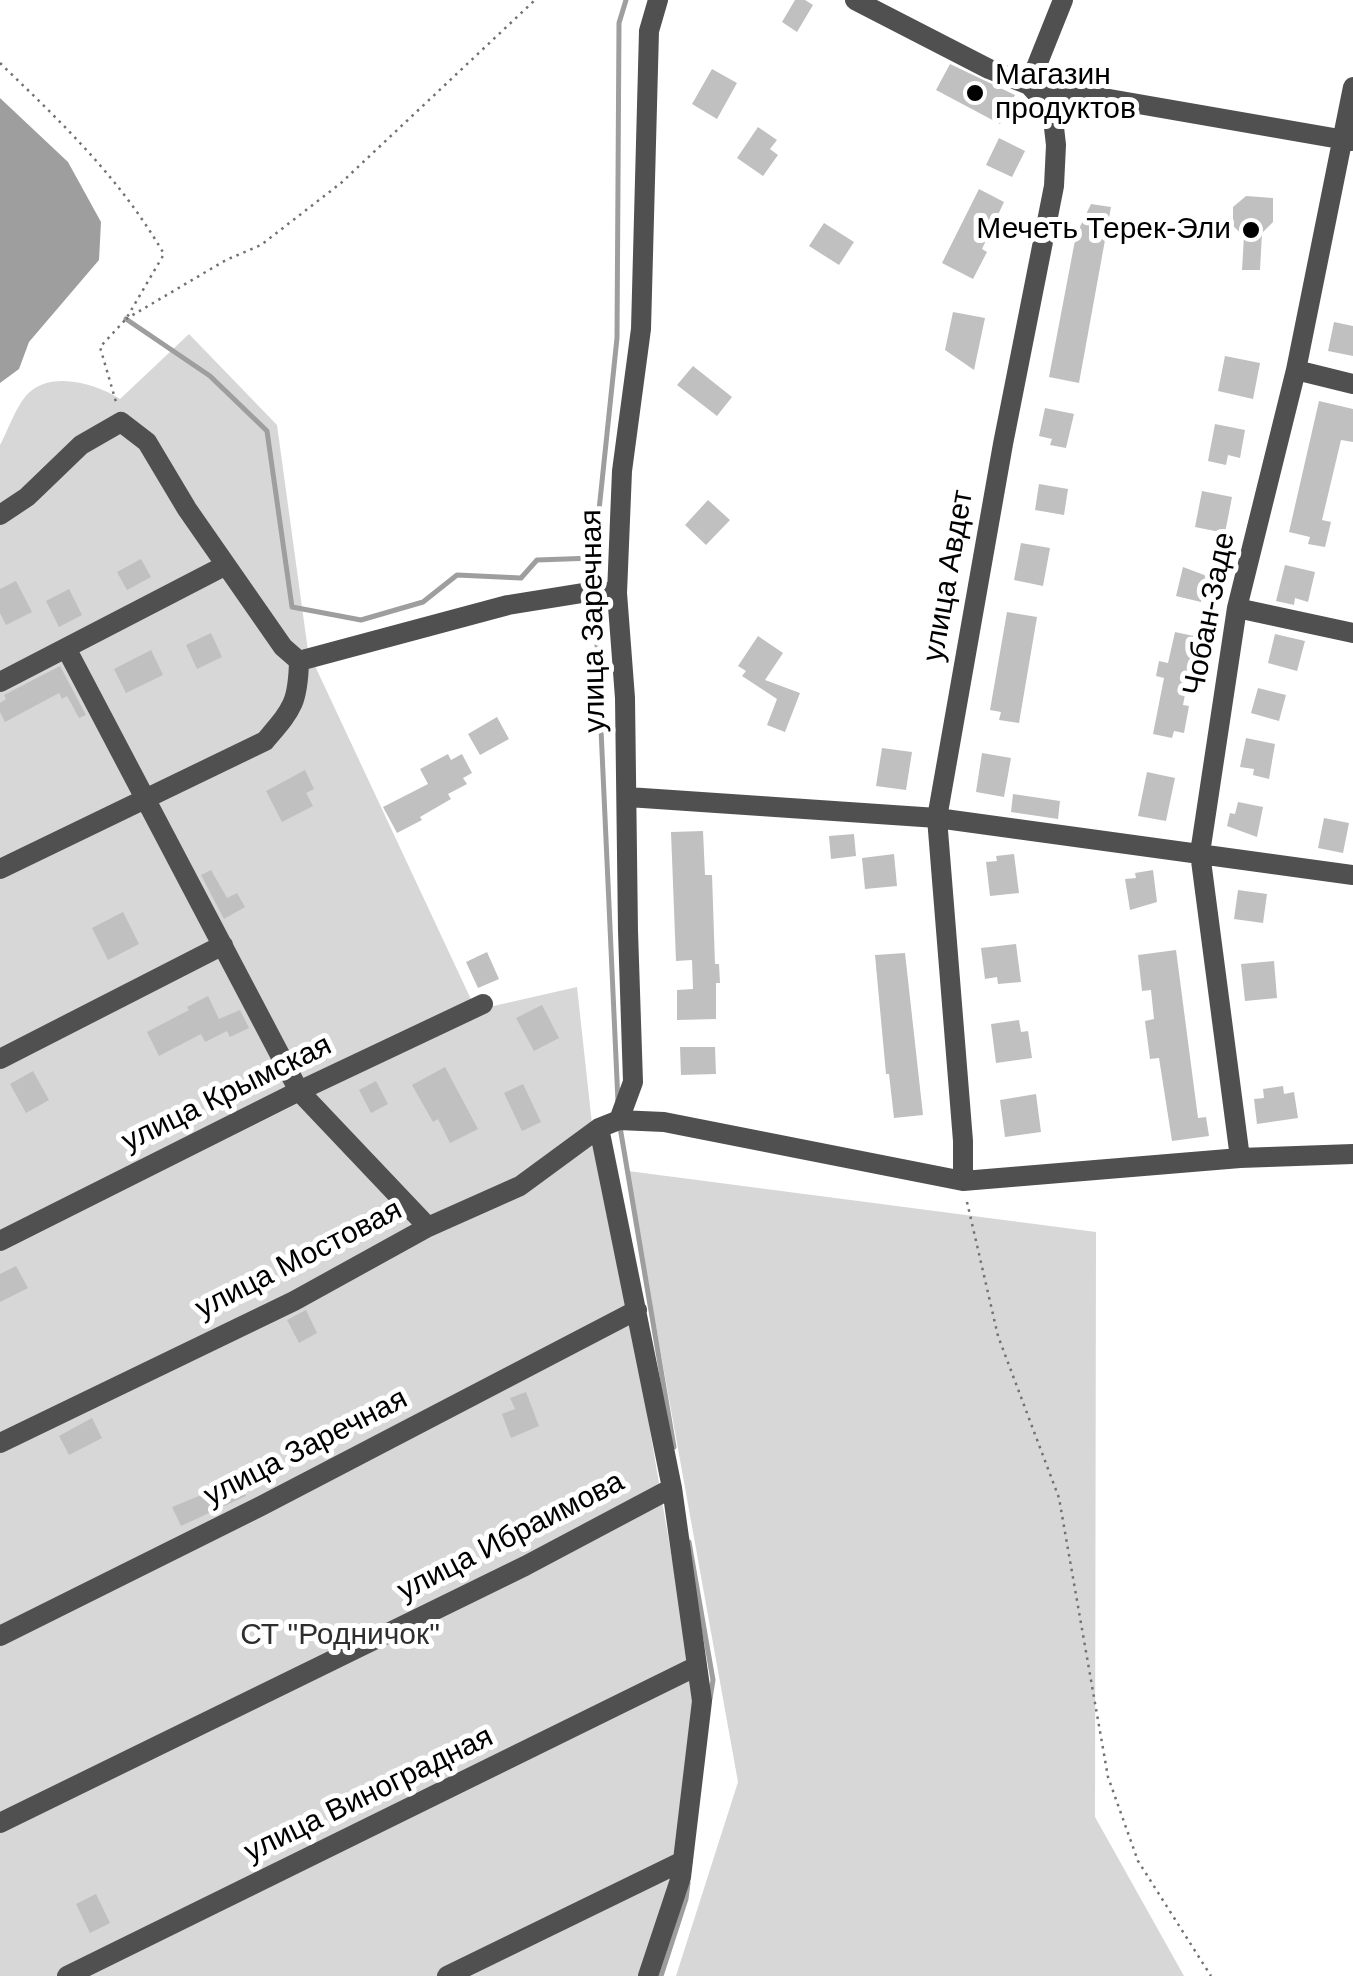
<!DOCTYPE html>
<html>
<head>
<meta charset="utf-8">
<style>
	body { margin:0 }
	canvas { display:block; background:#fff }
</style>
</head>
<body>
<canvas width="1353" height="1976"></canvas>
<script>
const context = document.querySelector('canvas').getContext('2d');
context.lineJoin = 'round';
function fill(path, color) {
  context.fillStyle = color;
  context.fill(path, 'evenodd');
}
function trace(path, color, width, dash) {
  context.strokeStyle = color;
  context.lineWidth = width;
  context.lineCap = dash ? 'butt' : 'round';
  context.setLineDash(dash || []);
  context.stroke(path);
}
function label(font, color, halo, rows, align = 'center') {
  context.font = font + ' Arial,sans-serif';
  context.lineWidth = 10;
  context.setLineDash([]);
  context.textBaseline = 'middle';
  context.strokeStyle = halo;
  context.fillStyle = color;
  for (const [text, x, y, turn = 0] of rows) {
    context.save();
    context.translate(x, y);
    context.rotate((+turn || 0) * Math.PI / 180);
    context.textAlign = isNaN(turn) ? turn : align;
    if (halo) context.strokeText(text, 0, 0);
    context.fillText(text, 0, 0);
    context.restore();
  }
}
const green = new Path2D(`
	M189,334L277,425L308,651L476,1010L577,987L593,1133L630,1314L694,1687L671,1896L648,1976H0V445C9,429 17,402 31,391C55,371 98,385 120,399Z
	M628,1171L1096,1232L1095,1817L1184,1976H676L738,1782Z`);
const water = new Path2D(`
	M0,98L68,162L101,222L99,260L29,342L19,369L0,383Z`);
const stream = new Path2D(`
	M126,319L210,376L267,431L292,607L361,620L423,602L457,575L521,578L537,560L594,558
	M595,587L594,558L617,338L619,23L626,0
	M595,598L618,1102
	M620,1127L674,1447
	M689,1542L713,1680L710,1699
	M661,1976L686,1899L688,1883`);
const building = new Path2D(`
	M795,0H805L813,5L797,32L782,22Z
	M950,64L1015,95L1000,124L936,90Z
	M712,69L737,83L717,119L692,104Z
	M758,127L777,140L770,149L778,155L763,176L737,158Z
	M999,138L1025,151L1012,177L986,165Z
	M979,189L1004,202L982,249L987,252L973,279L942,263Z
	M1246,196L1273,198V222L1262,233L1260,270H1242L1244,236L1233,226V207Z
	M1091,204L1111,207L1079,383L1049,377L1076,235Z
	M824,223L854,242L839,265L809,246Z
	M953,312L985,318L974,370L945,350Z
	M1334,322L1353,326V356L1328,351Z
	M1225,356L1260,363L1253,399L1218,391Z
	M693,366L732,397L717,416L677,385Z
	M1319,401L1353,409V442L1341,440L1322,520L1331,522L1325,547L1308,544L1310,537L1289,532Z
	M1045,408L1074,414L1066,448L1050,445L1052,439L1039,436Z
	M1215,424L1245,430L1240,458L1228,455L1226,465L1208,461Z
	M1039,484L1068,489L1064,515L1035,510Z
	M1202,491L1232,497L1225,533L1195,527Z
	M708,500L730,520L706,545L685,525Z
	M1021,543L1050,548L1043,586L1014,580Z
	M141,559L151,577L127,590L117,572Z
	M1285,565L1315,572L1308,602L1295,598L1294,605L1276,601Z
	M1183,567L1215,579L1212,592L1204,590L1201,602L1176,596Z
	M16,581L32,612L6,625L0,613V589Z
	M69,589L82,615L59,627L46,601Z
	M1007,612L1037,617L1019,723L999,720L1001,712L990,710Z
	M1175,632L1203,638L1195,675L1189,674L1183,705L1189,706L1184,733L1174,731L1172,738L1153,734L1164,678L1156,676L1159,661L1168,663Z
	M211,633L222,657L197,669L186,645Z
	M1275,634L1305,641L1297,671L1268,663Z
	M758,636L783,653L765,680L800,693L785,732L767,725L777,699L742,676L746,671L738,666Z
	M151,650L163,675L126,693L114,669Z
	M60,666L86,715L79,718L67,696L62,699L59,693L5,722L0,712V703L6,699L4,695Z
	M1258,688L1286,695L1279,721L1251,713Z
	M497,717L509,739L480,755L468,734Z
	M1246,738L1275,744L1269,779L1253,775L1254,769L1240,767Z
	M882,748L912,752L906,790L876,786Z
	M982,753L1011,758L1004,797L976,792Z
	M448,754L451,760L462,754L472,773L463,778L467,784L448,794L451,799L420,817L422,820L397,833L383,807L428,784L420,769Z
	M305,770L314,789L306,793L313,806L282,822L266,791Z
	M1147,772L1175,778L1166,821L1138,816Z
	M1013,794L1060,801L1058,819L1011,812Z
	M1238,802L1263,807L1257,837L1227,826L1230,813L1235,814Z
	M1324,818L1349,823L1343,853L1318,848Z
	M703,831L705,875H712L715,964H719L720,983H716V1019L677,1020V990L693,989L692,960L676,961L671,832Z
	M854,834L856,856L831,859L829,836Z
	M894,854L897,886L865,889L862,858Z
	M1014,854L1019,893L990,896L986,862L997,861L996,856Z
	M211,870L227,898L237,893L245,907L224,919L201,875Z
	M1153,870L1157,902L1130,910L1125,879L1136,878L1135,873Z
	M1238,890L1267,894L1263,923L1234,919Z
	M123,912L139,944L108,960L92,928Z
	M1016,944L1021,982L998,984L997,977L985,979L981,948Z
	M1176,950L1198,1118L1206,1117L1209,1136L1172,1141L1159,1058L1150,1059L1145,1021L1154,1019L1151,990L1142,991L1138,955Z
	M487,952L499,979L478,988L466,962Z
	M905,953L923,1115L894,1118L889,1074H886L875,955Z
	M1274,961L1277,998L1245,1001L1241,964Z
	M208,996L219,1019L240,1010L249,1028L230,1037L227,1031L205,1042L201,1034L159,1056L147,1032L189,1010L187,1007Z
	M542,1005L559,1038L534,1051L516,1018Z
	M1019,1020L1021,1032L1028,1031L1032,1058L996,1063L991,1024Z
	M680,1047H715L716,1074L681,1075Z
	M445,1067L478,1129L450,1143L438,1119L433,1122L412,1085Z
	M33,1071L49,1100L26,1113L10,1084Z
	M376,1081L388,1104L371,1113L359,1090Z
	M523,1084L541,1122L522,1131L504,1093Z
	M1283,1086L1284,1094L1294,1092L1298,1118L1257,1124L1254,1099L1264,1098L1263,1089Z
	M1036,1094L1041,1132L1005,1137L1000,1100Z
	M174,1109L184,1128L157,1142L147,1123Z
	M16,1266L28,1288L0,1302V1274Z
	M306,1310L317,1333L299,1343L287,1320Z
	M526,1392L539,1426L511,1438L502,1414L515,1409L510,1398Z
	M92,1418L102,1438L69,1455L59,1436Z
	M238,1480L246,1496L181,1526L172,1507Z
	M96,1894L110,1923L90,1933L76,1904Z`);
const path = new Path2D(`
	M0,63C62,123 120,178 164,254L126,319L100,347L116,402
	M126,319L226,260L261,245L341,183L535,0
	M967,1202L998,1336L1059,1498L1108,1777L1138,1861L1211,1976`);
const minor = new Path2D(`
	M855,0L989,69L1029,85L1351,141
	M1029,85L1063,0
	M1296,370L1353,384
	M0,515L27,497L81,445L121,422L147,442L187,509L283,647L299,661
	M1237,608L1353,633
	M66,648L299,1091L428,1227
	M299,661L508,605L595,591L617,593
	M0,682L226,565
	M628,797L937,818L1353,875
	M0,869L265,741C292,709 298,704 299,661
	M0,1059L223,945
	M619,1120L633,1082L628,931L625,698L617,593L622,471L641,329L649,31L658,0
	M599,1128L672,1488L702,1701L681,1877L648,1976
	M1240,1158L1200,853L1237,608L1296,370L1353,87
	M963,1181V1141L937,818L1003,444L1054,186L1056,145L1052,110L1029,85
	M0,1241L299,1091L483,1004
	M0,1443L294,1301L428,1227L520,1186L599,1128L619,1120L664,1122L963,1181L1240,1158L1353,1154
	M0,1636L261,1506L637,1310
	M0,1823L525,1566L672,1488
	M67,1976L697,1666
	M447,1976L683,1861`);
const markers = [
	[975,93,10,"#000"],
	[1251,230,10,"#000"]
];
const poiNames = [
	["Магазин",995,76],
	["продуктов",995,110],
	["Мечеть Терек-Эли",1231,230,"right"]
];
const streetNames = [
	["улица Авдет",949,576,-80],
	["Чобан-Заде",1210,614,-79],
	["улица Заречная",594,621,-91],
	["улица Крымская",227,1094,-26],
	["улица Мостовая",299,1260,-27],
	["улица Заречная",306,1448,-27],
	["улица Ибраимова",511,1537,-27],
	["улица Виноградная",369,1795,-26]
];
const parkNames = [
	["СТ \"Родничок\"",340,1636]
];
fill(green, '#d7d7d7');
fill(water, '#9e9e9e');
trace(stream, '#9e9e9e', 5);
fill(building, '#c0c0c0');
trace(path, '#727272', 2.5, [2.5, 5]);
trace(minor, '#505050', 20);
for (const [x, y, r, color] of markers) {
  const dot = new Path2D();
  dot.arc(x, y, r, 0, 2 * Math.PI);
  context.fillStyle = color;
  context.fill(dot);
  trace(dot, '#fff', 4);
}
label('30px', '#000', '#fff', poiNames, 'left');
label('30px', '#000', '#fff', streetNames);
label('30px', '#2e2e2e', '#fff', parkNames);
</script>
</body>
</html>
